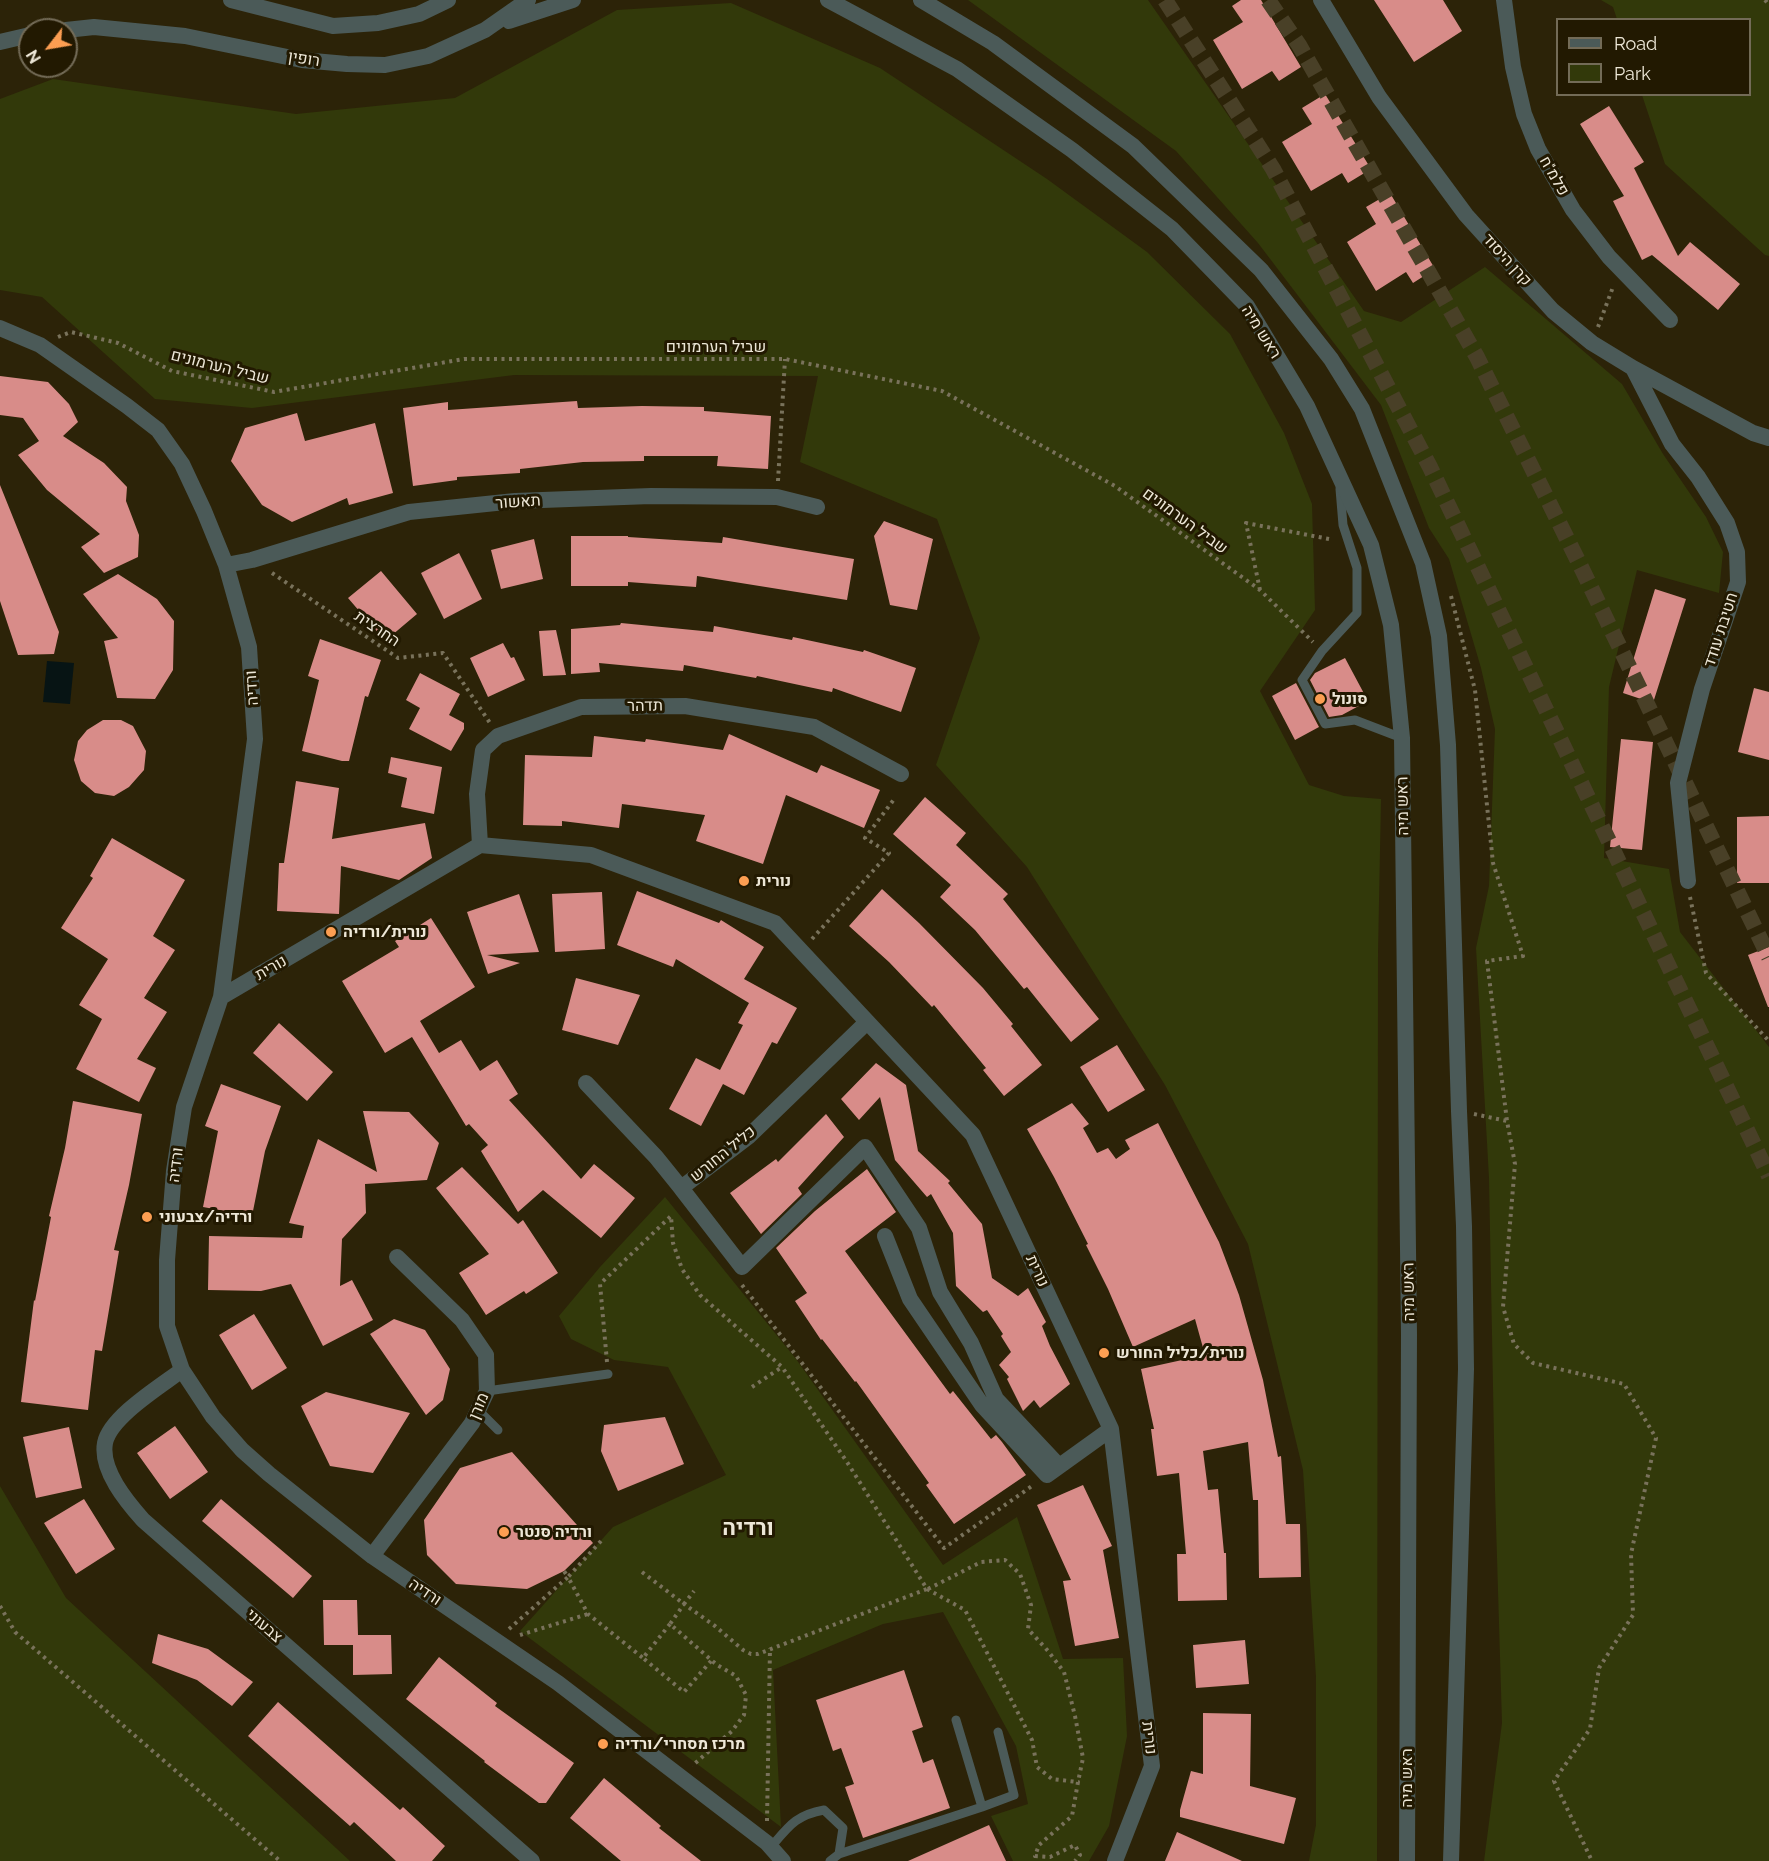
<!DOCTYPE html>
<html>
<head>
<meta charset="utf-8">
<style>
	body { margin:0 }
	#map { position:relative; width:1769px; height:1861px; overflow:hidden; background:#2c2308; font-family:Raleway,sans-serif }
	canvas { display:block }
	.legend { position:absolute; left:1556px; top:18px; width:195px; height:78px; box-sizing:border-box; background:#221901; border:2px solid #736b57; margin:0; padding:8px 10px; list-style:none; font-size:18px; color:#ede7d7 }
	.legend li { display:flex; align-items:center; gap:12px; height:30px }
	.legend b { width:30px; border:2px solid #736b57 }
	.north { position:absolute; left:18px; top:18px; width:60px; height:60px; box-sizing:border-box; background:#221901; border:2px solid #736b57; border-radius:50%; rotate:239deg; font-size:16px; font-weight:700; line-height:24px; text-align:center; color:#ede7d7 }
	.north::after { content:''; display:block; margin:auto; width:21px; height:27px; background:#fc9e52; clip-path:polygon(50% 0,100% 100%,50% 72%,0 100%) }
</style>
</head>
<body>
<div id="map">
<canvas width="1769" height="1861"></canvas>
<ul class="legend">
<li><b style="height:8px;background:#4b5a58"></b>Road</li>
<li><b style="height:16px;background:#32390a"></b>Park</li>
</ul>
<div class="north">N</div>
</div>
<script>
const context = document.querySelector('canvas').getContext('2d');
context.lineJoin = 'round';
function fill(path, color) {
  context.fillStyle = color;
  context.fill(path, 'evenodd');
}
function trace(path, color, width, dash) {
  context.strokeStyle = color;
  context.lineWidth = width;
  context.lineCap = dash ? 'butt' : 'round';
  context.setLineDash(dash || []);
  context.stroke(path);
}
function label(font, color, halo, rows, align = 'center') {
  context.font = font + ' Raleway,Heebo,sans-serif';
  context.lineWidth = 6;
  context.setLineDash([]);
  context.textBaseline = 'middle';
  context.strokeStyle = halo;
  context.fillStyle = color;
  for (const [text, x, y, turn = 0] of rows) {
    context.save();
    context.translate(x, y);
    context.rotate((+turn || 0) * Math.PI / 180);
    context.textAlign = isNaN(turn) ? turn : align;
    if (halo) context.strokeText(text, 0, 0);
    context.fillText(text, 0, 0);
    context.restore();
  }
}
const green = new Path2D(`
	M968,0H1148L1364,311L1401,322L1485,267L1622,384L1663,454L1706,517L1723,552L1719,593L1637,570L1609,687L1604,858L1669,869L1680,932L1769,1047V1861H1484L1502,1723L1495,1491L1489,1178L1476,948L1489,886L1495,729L1481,668L1449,559L1429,528L1381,405L1258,243L1176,151Z
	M1601,0H1769V256L1765,255L1665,164L1642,95L1750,94V20L1617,19L1613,7Z
	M731,3L880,68L1047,179L1147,252L1230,334L1284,433L1312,504L1315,610L1260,691L1309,785L1344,796L1381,799L1378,953L1377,1861H1309L1316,1825V1677L1303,1470L1248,1244L1165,1085L1027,867L936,765L980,638L937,519L800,462L818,376L514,375L252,408L155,399L42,297L0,290V99L53,79L296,114L455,98L617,10Z
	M665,1197L796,1359L943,1565L1017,1517L1063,1659L1123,1658L1127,1736L1109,1826L1089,1861H1013L991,1816L1028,1804L1016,1746L943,1612L883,1624L773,1670L781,1827L520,1631L613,1527L726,1475L668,1367L614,1360L571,1339L559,1316L600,1267Z
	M0,1486L66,1598L350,1861H0Z`);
const water = new Path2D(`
	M47,661L74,663L70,704L43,702Z`);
const building = new Path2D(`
	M1241,0H1261L1301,67L1279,81L1272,71L1242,89L1213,40L1243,22L1232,6Z
	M1374,0H1443L1462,31L1414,62Z
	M1325,94L1371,169L1348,183L1342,173L1311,191L1282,142L1312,124L1302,108Z
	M1609,106L1644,162L1634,168L1678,256L1690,242L1740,284L1718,310L1652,255L1642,260L1613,201L1624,196L1580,124Z
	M1390,193L1435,269L1413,283L1406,272L1376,291L1347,242L1376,224L1366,207Z
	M0,376L48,382L69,404L78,422L63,436L104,463L127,487L126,501L139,535L138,557L104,573L81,547L100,534L47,490L18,455L39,441L23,418L0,415Z
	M577,401L578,408L642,406L704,407V411L771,416L768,469L717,466L718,456H644V461L583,462L520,469V473L457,477V480L413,486L403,408L448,402V410Z
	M297,413L305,441L375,423L393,493L349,505L347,498L292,522L262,505L231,461L245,428Z
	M0,485L59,632L54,654L18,655L0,601Z
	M884,521L933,539L917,610L890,605L874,536Z
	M571,536H628V537L722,543L723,537L854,559L847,600L697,576L696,587L628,582V586H571Z
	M534,539L543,579L501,589L491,550Z
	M459,553L482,599L444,619L421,573Z
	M381,571L417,614L385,641L348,598Z
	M118,574L157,599L174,621L173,670L155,699L117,698L104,641L118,638L83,594Z
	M1655,589L1686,599L1653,703L1623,693Z
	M621,623L713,632L714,626L792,640L793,637L863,652L864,650L916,668L901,712L833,688L832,692L757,676L756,678L684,665L683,671L599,663L600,672L571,674V629L620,625Z
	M556,630L566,675L543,676L539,631Z
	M320,639L381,660L368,697L365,696L349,761H342L302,751L319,680L308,676Z
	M503,643L511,658L514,657L525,680L488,697L470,658Z
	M1345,658L1368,701L1342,715L1329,717L1310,680L1315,673Z
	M420,673L460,694L449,715L464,723V729L451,751L409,729L420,708L406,700Z
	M1296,683L1319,727L1295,740L1272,696Z
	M1754,688L1769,692V760L1738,752Z
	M103,720H121L133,726L146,751L144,770L129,787L114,796L95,793L81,781L74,760L78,741L87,730Z
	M729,734L817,773L821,765L880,790L864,828L786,795L763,864L696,841L705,815L622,804L619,828L562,821V826L523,825L525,755L592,757L594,736L645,742L646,739L723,750Z
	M1621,739L1653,742L1642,850L1610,847Z
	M391,757L442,767L434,814L401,807L407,778L388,773Z
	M296,781L339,788L332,839L425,823L432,858L399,880L341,866L339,914L277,911L279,863H284Z
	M925,797L966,833L956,845L1008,894L1003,899L1099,1019L1071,1042L1027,987L1024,989L975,930L940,897L951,885L893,834Z
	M1769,816V883H1737V817Z
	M112,838L185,880L153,936L175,950L144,998L167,1012L137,1059L156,1068L139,1102L76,1069L102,1019L79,1005L108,959L61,928L93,878L90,876Z
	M882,889L919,923L983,988L1013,1024L1011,1026L1042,1065L1004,1096L983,1070L986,1068L934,1005L932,1007L889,962L849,926Z
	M637,891L719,923L721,920L764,947L744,979L797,1008L777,1044L772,1042L744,1095L723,1084L701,1126L669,1109L696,1058L720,1070L743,1025L738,1023L749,1003L676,959L673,967L617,945Z
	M602,892L605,949L555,952L552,894Z
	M519,894L539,952L487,955L520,963L488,974L467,912Z
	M431,918L475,987L420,1021L439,1053L461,1040L480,1071L497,1060L518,1094L509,1100L581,1179L594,1164L635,1198L601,1238L543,1190L518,1212L481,1151L488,1145L469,1124L466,1126L412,1037L385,1053L342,981L399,947L395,941Z
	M1769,947V1007H1768L1748,955Z
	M576,978L640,995L618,1045L562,1030Z
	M279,1023L333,1072L307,1101L253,1053Z
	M1117,1045L1145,1090L1108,1112L1080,1067Z
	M876,1063L906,1085L918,1151L950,1181L948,1183L982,1224L992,1278L1018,1296L1028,1288L1046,1322L1042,1326L1050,1346L1070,1384L1040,1408L1034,1400L1023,1411L1007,1379L1009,1377L999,1365L1011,1352L1001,1336L1003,1334L987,1310L983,1312L956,1286L953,1233L931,1194L927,1197L895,1160L880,1097L859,1120L841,1099Z
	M221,1084L281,1106L265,1151L252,1216L203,1207L218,1131L205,1126Z
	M73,1101L142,1114L129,1185L114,1250L119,1251L102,1351L95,1350L88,1410L21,1402L34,1300L35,1301L51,1217L49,1216L65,1148Z
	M1072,1103L1089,1124L1083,1128L1097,1153L1108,1148L1116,1159L1130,1149L1125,1140L1158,1123L1219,1242L1239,1295L1263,1380L1278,1457L1281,1456L1286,1524H1300L1301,1577L1259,1578L1258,1500H1253L1248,1442L1203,1451L1208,1490L1218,1489L1224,1553H1226L1227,1600L1178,1601L1177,1554H1186L1179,1473L1157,1476L1151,1429H1154L1141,1369L1205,1355L1195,1319L1133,1347L1108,1289L1086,1245L1088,1244L1054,1177L1027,1129Z
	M363,1111L409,1112L439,1143L427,1180L365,1184L366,1213L342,1239L340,1286L352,1280L373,1320L323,1346L291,1284L261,1291L208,1290L209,1236L302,1238L304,1226L289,1223L318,1139L377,1172Z
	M826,1114L844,1137L798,1188L802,1194L761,1234L730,1193L776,1159L778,1162Z
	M462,1167L518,1224L523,1220L558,1273L526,1294L524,1291L486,1315L459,1273L489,1254L436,1188Z
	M867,1169L896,1212L845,1251L950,1394L953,1391L991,1439L996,1435L1002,1442L1026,1475L954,1524L926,1485L929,1483L856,1381L855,1382L822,1339L821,1340L795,1301L807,1293L776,1248L815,1211Z
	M254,1314L287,1368L252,1390L219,1335Z
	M394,1319L425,1330L450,1369L443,1400L426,1415L370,1334Z
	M326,1392L410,1413L373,1473L330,1466L301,1406Z
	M665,1417L684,1464L618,1491L601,1451L604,1425Z
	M175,1426L208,1472L170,1499L137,1453Z
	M69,1427L82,1488L36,1498L23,1437Z
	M512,1452L593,1543L564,1571L527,1589L456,1584L427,1555L424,1520L460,1468Z
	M1083,1485L1112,1546L1103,1550L1119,1638L1075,1646L1063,1581L1071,1580L1037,1505Z
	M84,1499L115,1549L76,1574L44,1523Z
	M221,1499L312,1576L293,1598L202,1521Z
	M323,1600H357L358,1635H391L392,1674L353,1675V1645H324Z
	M158,1634L208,1649L253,1682L232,1706L197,1680L152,1663Z
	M1245,1640L1249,1684L1196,1688L1193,1645Z
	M439,1657L497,1703L495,1706L574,1763L546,1803H539L484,1762L485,1761L406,1699Z
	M904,1670L923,1727L912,1731L923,1763L933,1759L950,1808L863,1838L845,1787L854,1784L841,1748L833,1751L816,1700Z
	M278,1702L400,1810L403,1807L445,1846L432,1861H396L354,1822L350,1826L248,1736Z
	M1203,1713L1251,1714L1250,1786L1296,1798L1284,1844L1180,1817V1810L1191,1771L1203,1774Z
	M604,1778L661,1826L659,1828L701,1861H621L570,1818Z
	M989,1825L1006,1861H908Z
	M1177,1832L1242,1861H1165Z`);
const trunkTunnel = new Path2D(`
	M1165,0L1273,169L1430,467L1769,1176
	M1268,0L1299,45L1477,357L1582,569L1769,957`);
const path = new Path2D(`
	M1765,0L1769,5
	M1598,327L1613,287
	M58,337L71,332L118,343L172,371L274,392L464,359H785L942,391L1115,486L1260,590L1313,642
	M778,481L785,359
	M272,573L398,658L443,653L490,723
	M1260,590L1246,523L1329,539
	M1451,596L1475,690L1493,863L1523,956L1487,961L1507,1121L1515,1164L1503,1307L1514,1344L1533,1363L1624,1384L1656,1438L1631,1554L1633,1615L1599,1668L1590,1729L1554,1781L1592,1861
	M1690,897L1706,973L1769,1041
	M812,939L889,853L865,838L895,798
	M1474,1114L1507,1121
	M742,1285L944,1548L1032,1486
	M607,1362L600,1284L671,1216L673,1243L682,1269L700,1295L782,1367L847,1462L927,1589L758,1654H751L743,1650L715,1626L684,1604L670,1624L717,1665L736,1676L746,1695L744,1715L732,1731L692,1766
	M752,1387L782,1367
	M601,1541L568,1577L588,1614L643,1658
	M642,1572L684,1604L694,1591
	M927,1589L965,1610L1032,1740L1037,1767L1052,1779L1078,1782L1072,1816L1039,1845L1035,1856L1050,1857L1075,1845L1080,1855L1075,1861
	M928,1589L981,1562L1005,1560L1020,1574L1031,1605L1028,1629L1048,1651L1064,1672L1075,1716L1083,1758L1078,1782
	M0,1606L15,1632L280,1861
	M670,1624L643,1658L684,1692L711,1661
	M509,1629L568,1577L564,1571
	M520,1635L588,1614
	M767,1821L770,1648`);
const service = new Path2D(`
	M1340,489L1343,525L1357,568V613L1322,651L1302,680L1325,724L1355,720L1402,738
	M487,1391L608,1374
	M478,1410L498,1430
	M982,1807L1014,1795L998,1732
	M771,1847C789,1826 796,1815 824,1810L843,1828L839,1854L830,1861
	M839,1854L982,1807L956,1720`);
const minor = new Path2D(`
	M1321,0L1379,97L1466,215L1553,311L1592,343L1633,368L1753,433L1769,438
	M1504,0L1513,67L1524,114L1538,149L1573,210L1609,257L1670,320
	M0,328L40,345L127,406L158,430L182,464L204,511L226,565L249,647L255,739L221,997L184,1107L174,1171L167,1260V1326L182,1370L213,1417L242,1450L269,1474L372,1556L558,1683L767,1843L783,1861
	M1633,368L1672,444L1698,477L1727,523L1737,552L1738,582L1702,689L1678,783L1688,881
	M226,565L252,560L409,512L515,501L651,496L777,497L817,507
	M480,845L477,794L483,750L498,736L581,707L685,706L814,727L901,774
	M221,997L480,845L591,855L775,923L973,1135L1111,1429L1152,1766L1115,1861
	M586,1083L656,1157L681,1188L748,1137L867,1022
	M681,1188L742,1267L865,1147L919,1228L940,1292L971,1343L996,1399L1059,1466
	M885,1236L910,1299L982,1405L1047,1475L1111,1429
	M182,1370C161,1386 110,1417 105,1443C100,1470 127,1502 143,1520L532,1861
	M372,1556L472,1423L487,1391L486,1355L462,1320L397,1257`);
const tertiary = new Path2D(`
	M231,0L333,26L378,23L419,14L448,0
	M828,0L957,69L1072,150L1172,229L1247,306L1307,406L1371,545L1391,625L1402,738L1409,1334L1407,1861
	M921,0L993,43L1133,146L1261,270L1331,359L1362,409L1423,563L1439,636L1448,745L1459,1111L1464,1226L1466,1369L1451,1861
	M509,21L573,0
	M66,30L94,27L185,36L302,60L347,64L385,65L428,56L485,30L528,0
	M0,42L30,35`);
const markers = [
	[1320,699,6,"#fc9e52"],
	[744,881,6,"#fc9e52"],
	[331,932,6,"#fc9e52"],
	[147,1217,6,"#fc9e52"],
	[1104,1353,6,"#fc9e52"],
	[504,1532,6,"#fc9e52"],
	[603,1744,6,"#fc9e52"]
];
const streetNames = [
	["רופין",304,59,9],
	["פלמ\"ח",1554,176,60],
	["קרן היסוד",1507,260,48],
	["ראש מיה",1261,332,58],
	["שביל הערמונים",716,347],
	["שביל הערמונים",220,367,14],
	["תאשור",518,502,-4],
	["שביל הערמונים",1185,521,36],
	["החרצית",377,629,34],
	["חטיבת עודד",1721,630,-72],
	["ורדיה",252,688,-94],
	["תדהר",645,706,-1],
	["ראש מיה",1403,806,-91],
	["נורית",271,968,-30],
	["כליל החורש",723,1154,-39],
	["ורדיה",176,1165,-83],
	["נורית",1037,1271,65],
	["ראש מיה",1409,1292,-91],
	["מורן",479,1406,-67],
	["ורדיה",425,1592,34],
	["צבעוני",264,1626,41],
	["נורית",1149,1738,83],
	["ראש מיה",1407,1778,-90]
];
const poiNames = [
	["סונול",1332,699],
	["נורית",756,881],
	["נורית/ורדיה",343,932],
	["ורדיה/צבעוני",159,1217],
	["נורית/כליל החורש",1116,1353],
	["ורדיה סנטר",516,1532],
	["מרכז מסחרי/ורדיה",615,1744]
];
const districtNames = [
	["ורדיה",748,1528]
];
fill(green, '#32390a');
fill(water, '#071414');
fill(building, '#d88c89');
trace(trunkTunnel, '#494027', 16, [16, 8]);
trace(path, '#79725b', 4, [3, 4.5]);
trace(service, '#4b5a58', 9);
trace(minor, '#4b5a58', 16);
trace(tertiary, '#4b5a58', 16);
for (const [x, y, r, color] of markers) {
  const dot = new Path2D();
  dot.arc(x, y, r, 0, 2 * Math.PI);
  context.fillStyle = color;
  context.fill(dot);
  trace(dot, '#221901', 2);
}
label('16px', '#ede7d7', '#221901', streetNames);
label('bold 16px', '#ede7d7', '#221901', poiNames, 'left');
label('bold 22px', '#ede7d7', '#221901', districtNames);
</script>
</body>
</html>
